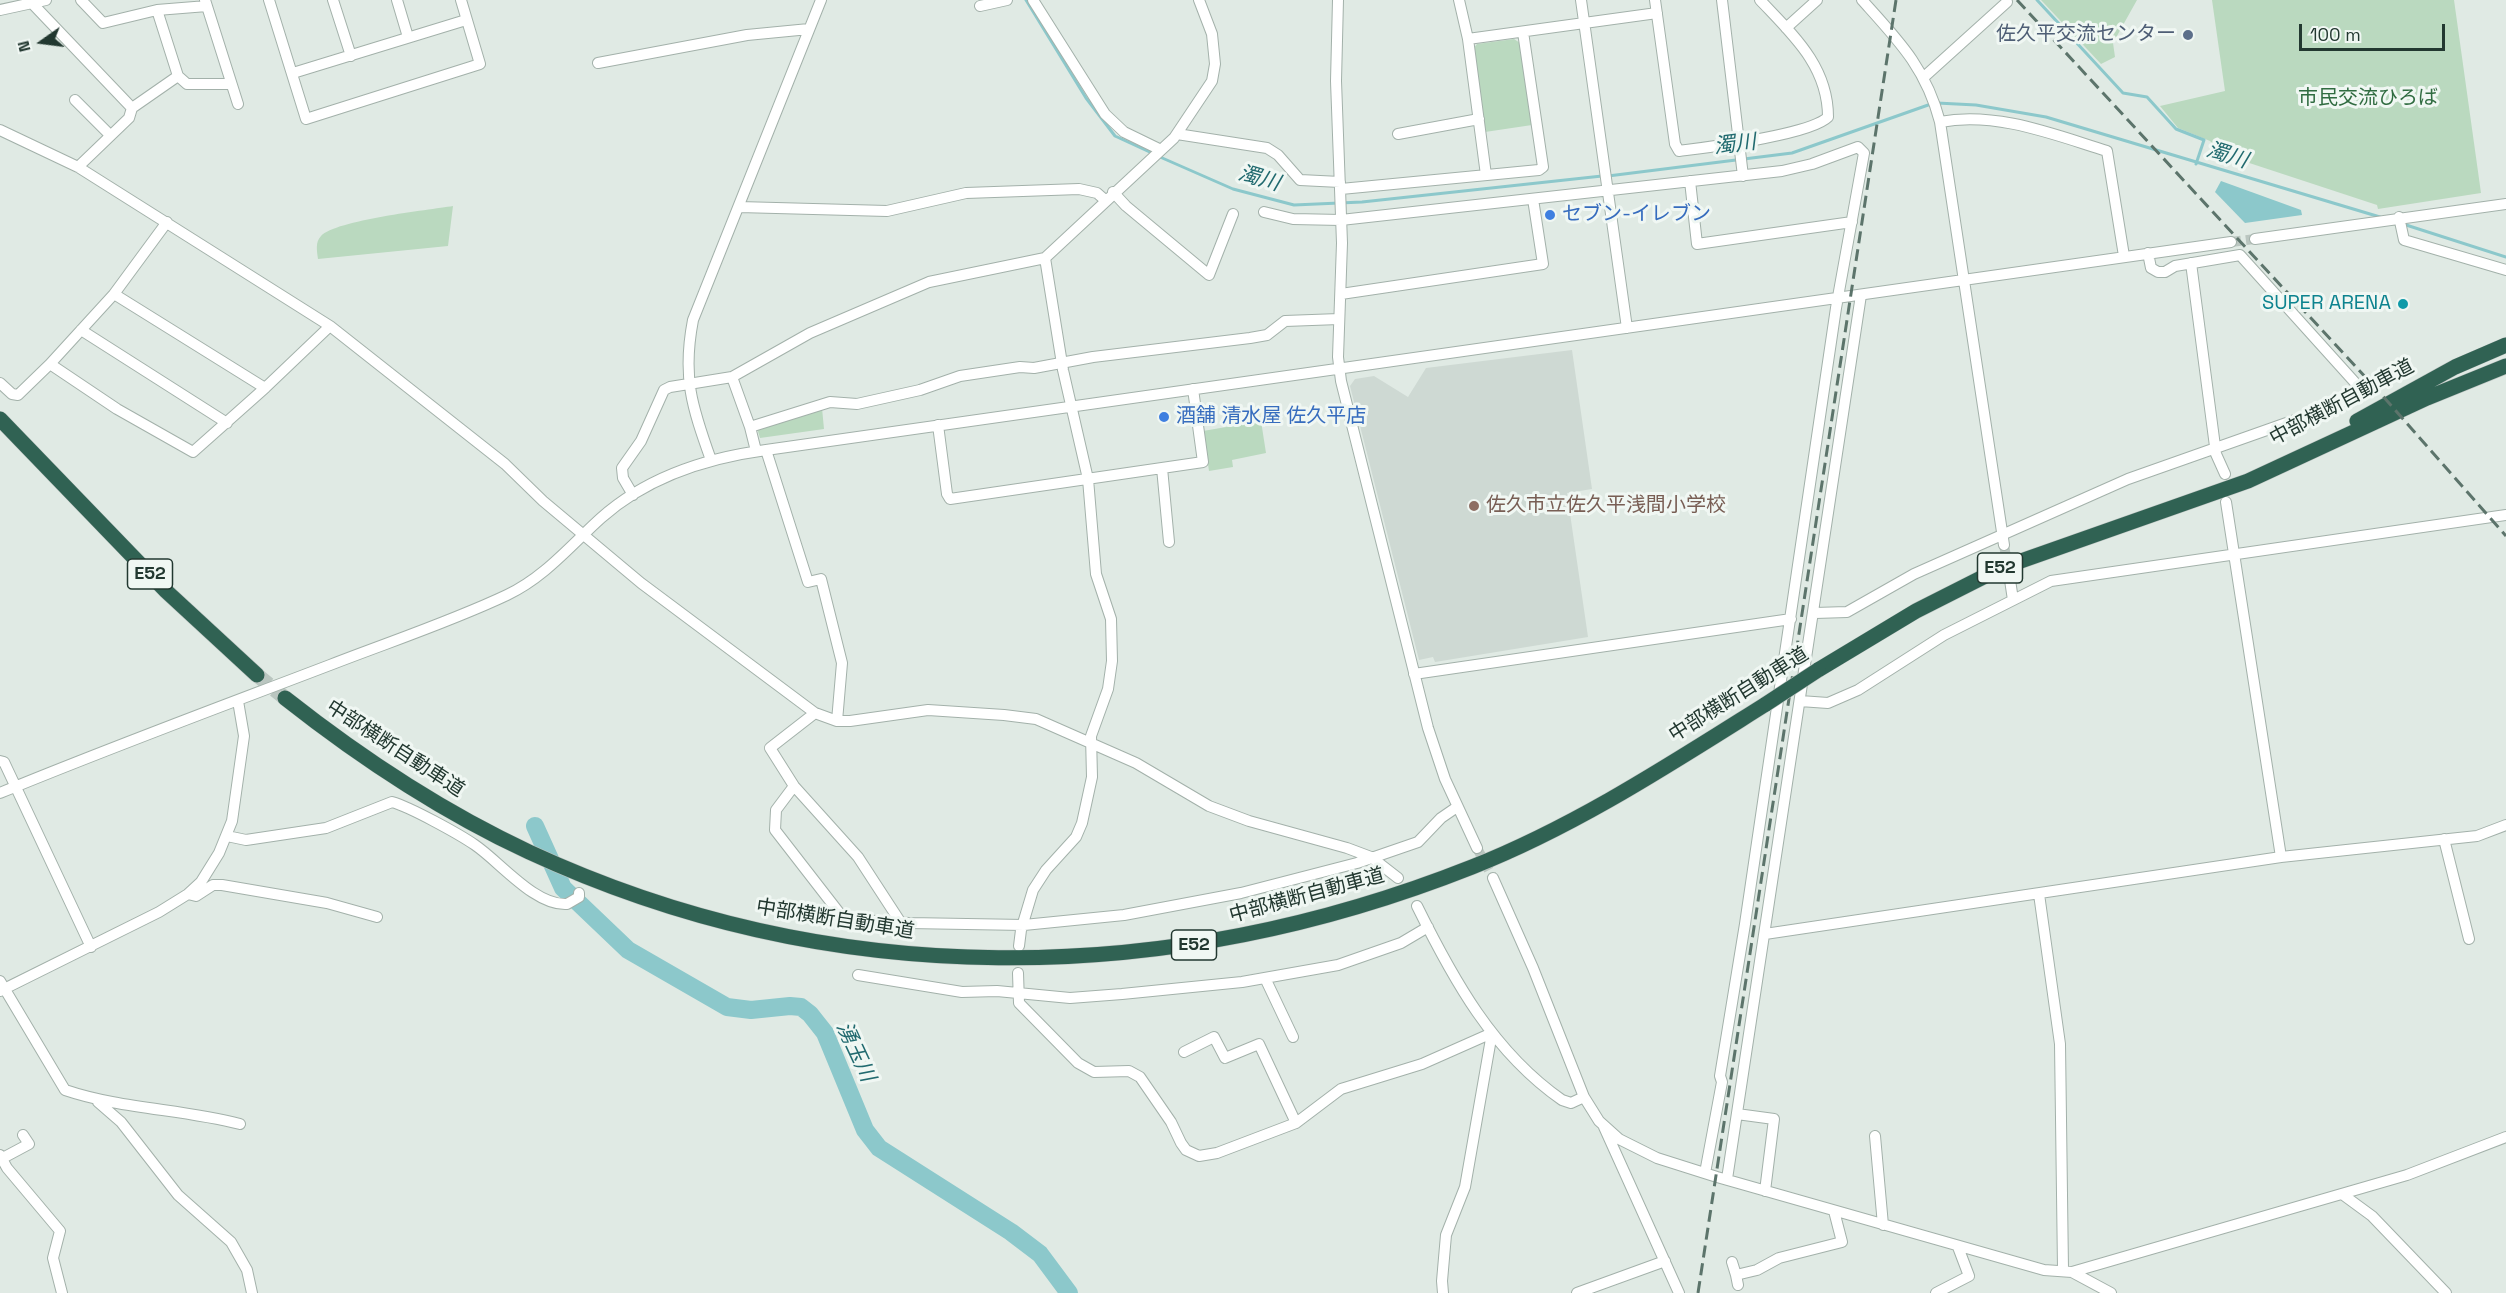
<!DOCTYPE html>
<html>
<head>
<meta charset="utf-8">
<style>
	body { margin:0 }
	#map { position:relative; width:2506px; height:1293px; overflow:hidden; background:#e0eae4; font-family:"Space Grotesk",sans-serif }
	canvas { display:block }
	.north { position:absolute; left:12px; top:12px; width:60px; height:60px; -webkit-text-stroke:4px #f0f7f3; paint-order:stroke; rotate:256deg; font-size:16px; font-weight:700; line-height:24px; text-align:center; color:#223830 }
	.north::after { content:''; display:block; margin:auto; width:21px; height:27px; background:#223830; clip-path:polygon(50% 0,100% 100%,50% 72%,0 100%) }
	.scale { position:absolute; left:2299px; top:24px; width:146px; height:27px; box-sizing:border-box; border:3px solid #223830; border-top:0; padding-left:8px; font-size:18px; line-height:21px; white-space:nowrap; color:#223830; -webkit-text-stroke:4px #f0f7f3; paint-order:stroke }
</style>
</head>
<body>
<div id="map">
<canvas width="2506" height="1293"></canvas>
<div class="north">N</div>
<div class="scale">100 m</div>
</div>
<script>
const context = document.querySelector('canvas').getContext('2d');
context.lineJoin = 'round';
function fill(path, color) {
  context.fillStyle = color;
  context.fill(path, 'evenodd');
}
function trace(path, color, width, dash) {
  context.strokeStyle = color;
  context.lineWidth = width;
  context.lineCap = dash ? 'butt' : 'round';
  context.setLineDash(dash || []);
  context.stroke(path);
}
function label(font, color, halo, rows, align = 'center') {
  context.font = font + ' "Space Grotesk","Noto Sans JP",sans-serif';
  context.lineWidth = 6;
  context.setLineDash([]);
  context.textBaseline = 'middle';
  context.strokeStyle = halo;
  context.fillStyle = color;
  for (const [text, x, y, turn = 0] of rows) {
    context.save();
    context.translate(x, y);
    context.rotate((+turn || 0) * Math.PI / 180);
    context.textAlign = isNaN(turn) ? turn : align;
    if (halo) context.strokeText(text, 0, 0);
    context.fillText(text, 0, 0);
    context.restore();
  }
}
const built = new Path2D(`
	M1572,350L1592,489L1567,493L1588,637L1435,662L1433,657L1419,660L1350,386L1355,379L1374,376L1408,397L1426,368Z`);
const green = new Path2D(`
	M2041,0H2137L2113,43L2115,57L2101,64Z
	M2212,0H2454L2481,193L2378,209L2377,205L2225,155L2210,141L2178,128L2160,106L2225,91Z
	M1514,39L1520,43L1532,125L1485,132L1473,49L1477,44Z
	M453,206L448,246L318,259C317,251 315,242 321,236C336,220 428,210 453,206Z
	M822,408L824,429L760,438L757,428Z
	M1261,421L1266,453L1232,460L1233,467L1209,471L1203,431Z`);
const water = new Path2D(`
	M2221,181L2301,210L2302,215L2245,223L2215,192Z`);
const stream = new Path2D(`
	M1026,0L1086,98L1115,136L1154,154
	M2037,0L2123,93L2147,97L2176,129L2204,140L2196,164
	M1937,103L1976,105L2046,117L2380,217
	M1160,157L1233,189L1294,205L1362,202L1602,176
	M1608,176L1792,153L1931,104
	M2403,224L2506,257`);
const river = new Path2D(`
	M535,826L563,888L628,950L727,1007L751,1010L790,1006L801,1007L810,1014L825,1033L865,1130L879,1148L1011,1232L1040,1254L1069,1293`);
const minorTunnel = new Path2D(`
	M2231,242L2255,239
	M2004,545L2010,580
	M1477,848L1493,878`);
const highwayTunnel = new Path2D(`
	M257,675L285,698`);
const minor = new Path2D(`
	M29,0L132,108L178,76
	M81,0L103,23L157,10L207,6
	M205,0L238,104
	M269,0L306,119L480,64L461,0
	M333,0L351,56
	M397,0L408,37
	M1033,0L1105,114L1124,132L1161,150
	M1338,0L1336,81L1342,243L1338,357L1341,381L1428,728L1445,779L1477,848
	M1459,0L1468,39L1486,175
	M1581,0L1627,328
	M1655,0L1675,144L1679,151C1709,147 1810,135 1828,117C1828,66 1793,35 1760,0
	M1722,0L1743,176
	M1862,0C1898,40 1926,68 1940,122L2004,545
	M980,6L1007,0
	M0,10L46,0
	M157,10L178,76L187,84H231
	M1786,28L1817,0
	M1468,39L1657,13
	M598,63L747,35L809,29
	M293,73L466,20
	M1924,77L2007,2
	M75,100L110,135
	M1940,122C1996,111 2055,135 2107,151L2124,256
	M0,130L78,167L330,326L505,464L543,501L641,583L815,713L837,721H850L928,710L1004,715L1036,719L1136,763L1209,806L1249,821L1347,848L1371,857L1398,878
	M1177,134L1267,148L1278,155L1300,180L1340,182
	M1398,134L1479,119
	M78,167L129,118L132,108
	M1690,181L1697,244L1852,222
	M1341,189L1539,170L1543,167L1523,32
	M1113,192L1126,206L1209,275L1233,214
	M739,207L887,211L966,193L1079,189L1097,193L1105,200
	M1264,212L1293,219L1341,220L1782,171L1812,164L1858,147L1864,153L1836,308L1745,924L1720,1076L1722,1082L1705,1173
	M2399,217L2404,240L2506,270
	M2255,239L2506,204
	M2191,263L2216,454L2225,474
	M114,294L167,222
	M1341,294L1543,264L1533,199
	M81,330L227,423
	M732,377L810,333L929,282L1045,258L1174,138L1212,81L1215,64L1212,34L1199,0
	M0,383L12,394L18,395L50,364
	M265,388L114,294L50,364L117,409L193,452L265,388L330,326
	M938,425L947,494L950,499L1203,462L1193,389
	M750,427L756,451
	M766,450L808,582L821,579L842,663L837,721
	M711,460C692,407 682,377 693,320L821,0
	M1162,468L1169,542
	M633,495L623,478L622,468L641,441L664,390L670,387L732,377L750,427L830,402L857,404L920,390L960,376L1020,367L1034,368L1093,357L1250,338L1267,335L1285,321L1339,319
	M2226,502L2281,857
	M2010,580L2013,600
	M1815,613L1847,612L1914,574L2128,479L2312,414L2335,403L2362,396L2359,387L2240,255L2175,266L2165,272H2158L2151,268L2148,253
	M1414,674L1791,619
	M1800,701L1828,703L1858,690L1944,635L2051,581L2506,515
	M815,713L770,748L794,786L858,857L901,923
	M0,761L4,762L91,947
	M794,786L776,810L775,830L844,919L909,923L1024,925L1124,915L1241,893L1357,863L1418,842L1441,818L1457,807
	M0,793C109,748 220,707 330,665C389,642 450,622 507,595C545,577 571,545 601,518C647,477 706,458 766,450L2231,242
	M227,836L246,840L326,828L392,802C410,807 459,834 475,845C500,862 535,906 567,904L579,897V893
	M2444,839L2469,939
	M1493,878L1533,968L1584,1097L1599,1121L1619,1139L1657,1158L1717,1177L2044,1270L2072,1272L2407,1175L2506,1137
	M188,894L196,896L213,885H222L327,903L377,917
	M2039,894L2060,1044L2063,1269
	M1417,906C1453,979 1493,1052 1562,1100L1571,1103L1584,1097
	M1765,934L2281,857L2477,836L2506,825
	M1019,946L1021,930L1033,890L1046,870L1076,837L1082,823L1092,777L1091,736L1108,689L1112,661L1111,619L1096,574L1088,479L1063,370L1045,258
	M1018,973L1019,1003L1078,1063L1094,1072L1129,1071L1140,1077L1171,1122L1181,1143L1186,1150L1199,1156L1217,1153L1296,1123L1341,1089L1422,1064L1492,1033
	M858,975L962,992L997,991L1070,998L1122,994L1242,982L1338,965L1401,943L1428,927
	M1265,978L1293,1037
	M0,981L65,1090C121,1109 182,1109 240,1124
	M0,991L159,912L188,894L201,882L219,853L232,821L244,736L238,701
	M1184,1052L1214,1037L1225,1058L1259,1044L1296,1123
	M98,1102L121,1122L178,1195L231,1242L247,1270L252,1293
	M1737,1114L1774,1119L1765,1191
	M1604,1127L1679,1293
	M1875,1136L1883,1225
	M0,1155L7,1168L60,1231L53,1258L62,1293
	M1,1159L29,1144L23,1135
	M1727,1179L1861,295
	M2342,1194L2372,1216L2446,1293
	M1732,1262L1736,1275
	M2072,1272L2111,1293
	M1738,1285L1736,1275L1757,1270L1779,1258L1842,1242L1834,1211
	M1443,1293L1442,1281L1446,1235L1465,1187L1492,1033
	M1577,1293L1665,1261
	M1936,1293L1969,1276L1958,1247`);
const highway = new Path2D(`
	M0,419L166,591L257,675
	M2357,421L2455,367L2506,345
	M1818,670L1916,611L2001,568L2248,481L2427,398L2506,366
	M285,698C361,758 441,811 529,852C831,992 1164,989 1472,867C1576,826 1672,763 1766,704`);
const rail = new Path2D(`
	M2017,0L2382,395L2506,536
	M1698,1293L1896,0`);
const highwayBridge = new Path2D(`
	M1766,704L1818,670`);
const markers = [
	[2188,35,6,"#5c6f8a"],
	[1550,215,6,"#3f7fe0"],
	[2403,304,6,"#0f9aa8"],
	[1164,417,6,"#3f7fe0"],
	[1474,506,6,"#8d6e63"]
];
const shields = [
	[2000,568,45],
	[150,574,45],
	[1194,945,45]
];
const shieldNames = [
	["E52",2000,568],
	["E52",150,574],
	["E52",1194,945]
];
const serviceNames = [
	["佐久平交流センター",2176,35]
];
const parkNames = [
	["市民交流ひろば",2368,99]
];
const shopNames = [
	["セブン-イレブン",1562,215],
	["酒舗 清水屋 佐久平店",1176,417]
];
const cultureNames = [
	["SUPER ARENA",2391,304]
];
const streetNames = [
	["中部横断自動車道",2342,403,-28],
	["中部横断自動車道",1739,695,-32],
	["中部横断自動車道",395,749,33],
	["中部横断自動車道",1307,896,-15],
	["中部横断自動車道",835,920,9]
];
const educationNames = [
	["佐久市立佐久平浅間小学校",1486,506]
];
const waterNames = [
	["濁川",1735,145,-7],
	["濁川",2227,156,17],
	["濁川",1259,179,16],
	["湧玉川",855,1052,65]
];
fill(built, '#ced9d3');
fill(green, '#bad9bf');
fill(water, '#8cc8cb');
trace(stream, '#8cc8cb', 3);
trace(river, '#8cc8cb', 18);
trace(minorTunnel, '#bac6c0', 10, [10, 5]);
trace(highwayTunnel, '#bac6c0', 15, [15, 8]);
trace(minor, '#a3b1aa', 12);
trace(highway, '#c1c7c5', 16);
trace(minor, '#fff', 10);
trace(highway, '#306253', 15);
trace(rail, '#5c746b', 3, [12, 6]);
trace(highwayBridge, '#c1c7c5', 16, []);
trace(highwayBridge, '#306253', 15);
for (const [x, y, r, color] of markers) {
  const dot = new Path2D();
  dot.arc(x, y, r, 0, 2 * Math.PI);
  context.fillStyle = color;
  context.fill(dot);
  trace(dot, '#f0f7f3', 2);
}
for (const [x, y, w] of shields) {
  const box = new Path2D();
  box.roundRect(x - w / 2, y - 15, w, 30, 4.5);
  context.fillStyle = '#f0f7f3';
  context.fill(box);
  trace(box, '#223830', 1.5);
}
label('bold 18px', '#223830', null, shieldNames);
label('20px', '#4e5e75', '#f0f7f3', serviceNames, 'right');
label('20px', '#306c41', '#f0f7f3', parkNames);
label('20px', '#366cbe', '#f0f7f3', shopNames, 'left');
label('20px', '#0d838f', '#f0f7f3', cultureNames, 'right');
label('20px', '#223830', '#f0f7f3', streetNames);
label('20px', '#785e54', '#f0f7f3', educationNames, 'left');
label('italic 21px', '#216a6f', '#f0f7f3', waterNames);
</script>
</body>
</html>
